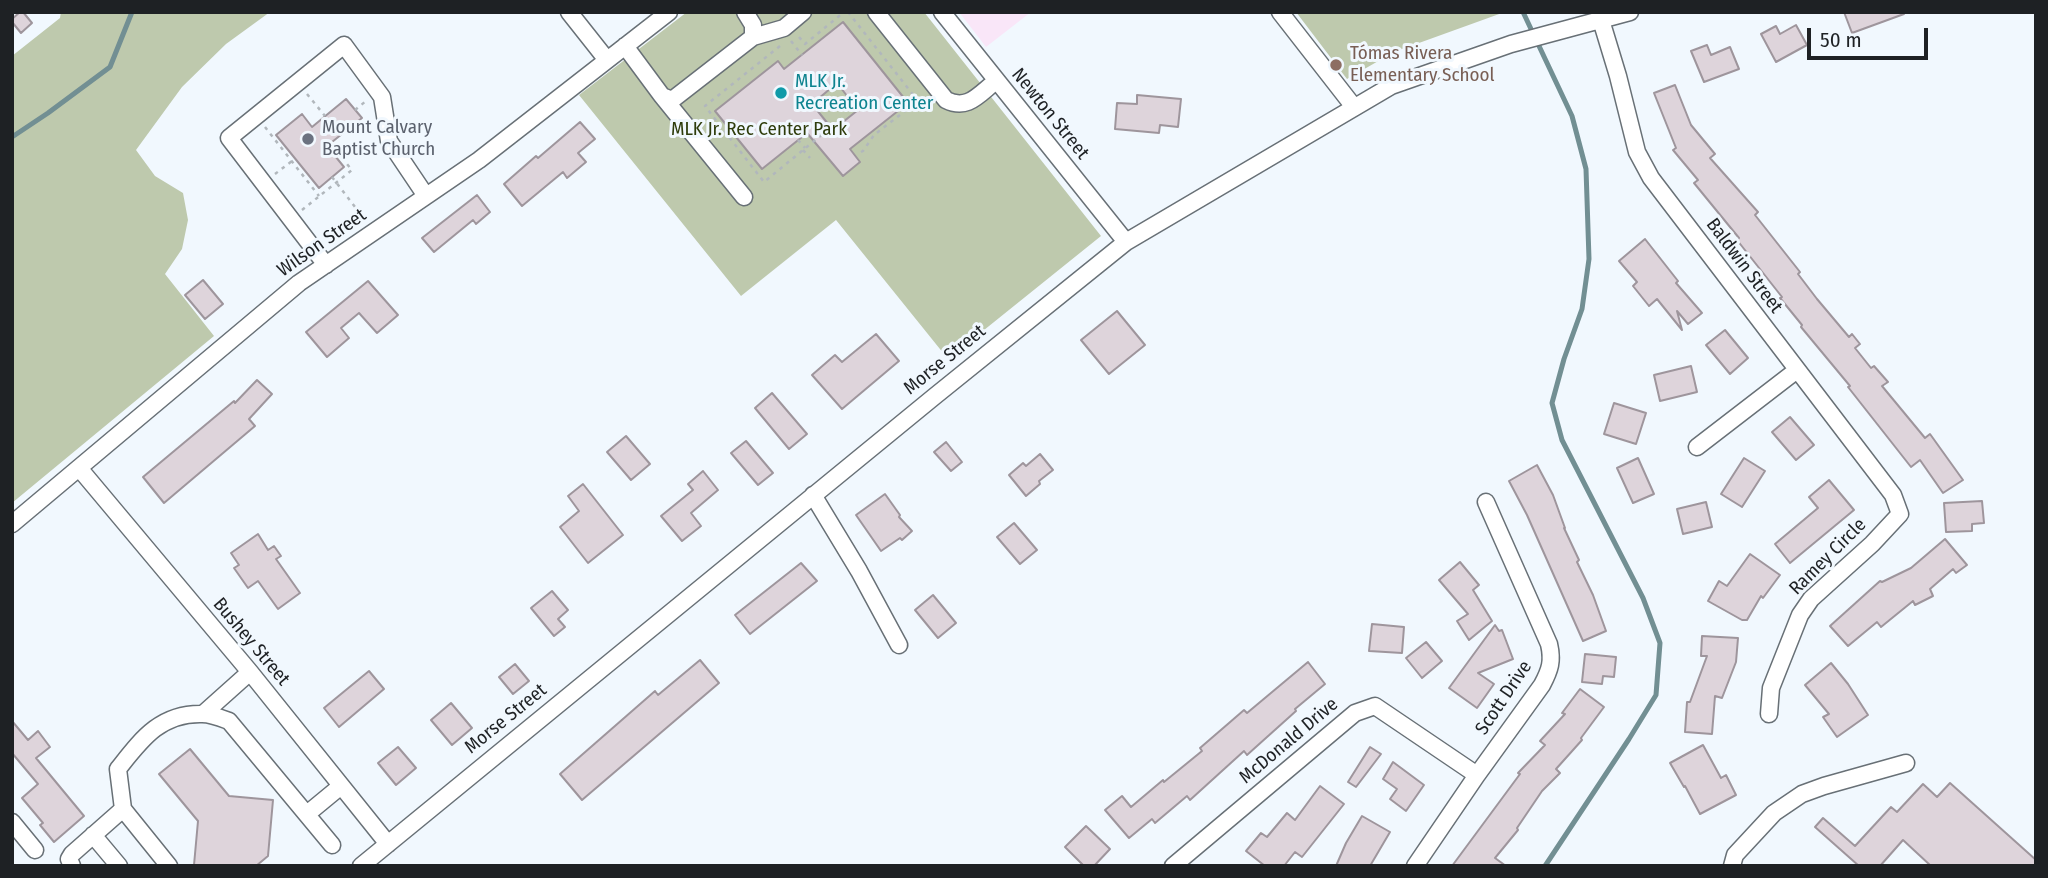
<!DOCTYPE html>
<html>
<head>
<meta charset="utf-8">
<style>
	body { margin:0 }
	#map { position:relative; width:2048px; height:878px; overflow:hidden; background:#f1f8fe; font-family:"Fira Sans Condensed",sans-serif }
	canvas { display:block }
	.frame { position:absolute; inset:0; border:14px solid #1e2124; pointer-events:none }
	.scale { position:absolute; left:1807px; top:28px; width:121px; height:32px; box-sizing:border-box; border:4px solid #1e2124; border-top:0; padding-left:9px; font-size:21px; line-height:24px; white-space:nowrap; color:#1e2124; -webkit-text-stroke:5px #f1f8fe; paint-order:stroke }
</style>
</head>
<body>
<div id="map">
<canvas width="2048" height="878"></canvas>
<div class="frame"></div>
<div class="scale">50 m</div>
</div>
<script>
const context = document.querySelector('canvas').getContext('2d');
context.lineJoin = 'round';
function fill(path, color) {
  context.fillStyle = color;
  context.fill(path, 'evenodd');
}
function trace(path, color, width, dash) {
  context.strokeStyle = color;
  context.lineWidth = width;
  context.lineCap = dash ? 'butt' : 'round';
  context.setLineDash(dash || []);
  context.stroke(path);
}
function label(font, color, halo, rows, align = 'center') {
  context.font = font + ' "Fira Sans Condensed",sans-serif';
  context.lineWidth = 6;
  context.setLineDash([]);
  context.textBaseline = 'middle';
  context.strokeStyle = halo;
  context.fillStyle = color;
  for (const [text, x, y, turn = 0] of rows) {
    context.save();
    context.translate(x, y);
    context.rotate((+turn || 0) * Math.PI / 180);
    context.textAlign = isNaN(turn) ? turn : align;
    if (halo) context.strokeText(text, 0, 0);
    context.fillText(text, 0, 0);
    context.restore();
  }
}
const education = new Path2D(`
	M959,12H1031L986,47Z`);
const green = new Path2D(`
	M61,12H270L226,44L182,87L136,150L155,176L183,193L188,220L182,249L165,274L214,336L12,503V56L60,18Z
	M687,12H924L1101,236L948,359L836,220L741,296L579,95Z
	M1296,12H1502V13L1394,52L1347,79Z`);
const stream = new Path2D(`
	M1523,12L1572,116L1586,169L1589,259L1582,309L1564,359L1552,403L1562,440L1643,598L1660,643L1656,695L1629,739L1545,866
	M12,137L48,113L110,67L132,12`);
const building = new Path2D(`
	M20,12H23L32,23L21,33L12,22V19Z
	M1844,12H1904V14L1852,33Z
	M843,22L908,103L850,149L860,162L843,176L807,133L762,169L715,111L778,61L784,69ZM837,83L858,110L833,130L812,104Z
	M1796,25L1807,45L1776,62L1761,34L1776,26L1780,34Z
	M1707,45L1711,55L1730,47L1739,69L1704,82L1691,51Z
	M1675,85L1691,125L1715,154L1710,158L1758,212L1755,215L1800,272L1798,274L1817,299L1849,337L1852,334L1860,344L1855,348L1871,368L1874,366L1888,382L1882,386L1925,438L1930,434L1963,480L1943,493L1920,460L1911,467L1848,387L1850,386L1801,327L1802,325L1780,298L1782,297L1737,240L1739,238L1694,183L1698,180L1673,150L1676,148L1654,93Z
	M1137,95L1181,99L1178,127L1160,125L1159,133L1115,129L1117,103L1137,104Z
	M346,99L362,118L327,146L344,167L319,188L276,135L302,114L312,127Z
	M580,122L595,139L578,153L586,162L567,178L563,172L522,206L504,184L536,156L538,158Z
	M477,195L490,212L476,224L473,220L434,252L422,238Z
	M1645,239L1678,281L1676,283L1702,313L1688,324L1677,311L1682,330L1657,299L1649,306L1633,286L1637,282L1619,261Z
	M203,280L223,304L205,319L185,295Z
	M368,281L398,315L377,333L359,313L341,328L349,338L327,357L306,332Z
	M1117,311L1145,345L1109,374L1081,340Z
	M1725,330L1748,358L1730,374L1706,345Z
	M876,334L899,361L842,409L812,375L835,355L842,362Z
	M1691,366L1697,392L1660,401L1654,375Z
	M257,380L272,394L249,419L255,426L164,503L143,477L234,401L235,403Z
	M772,393L807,434L789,449L755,408Z
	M1614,403L1646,413L1636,444L1604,434Z
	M1790,417L1814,445L1796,460L1772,432Z
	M626,436L650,464L631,480L607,452Z
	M746,441L773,473L758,485L731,453Z
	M946,442L962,462L951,471L934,452Z
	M1040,454L1053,470L1039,481L1040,484L1026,496L1009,475L1023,463L1026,466Z
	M1638,458L1654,494L1633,503L1617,468Z
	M1744,458L1765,471L1742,507L1721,494Z
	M1537,465L1553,495L1565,528H1564L1579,560L1577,562L1593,595L1606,631L1583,641L1527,515L1509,481Z
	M703,471L718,490L691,513L701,526L682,541L661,516L693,490L688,484Z
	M1829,480L1854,510L1790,563L1775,544L1818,508L1809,497Z
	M583,484L623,535L588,563L560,527L579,511L568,496Z
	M885,494L900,515L899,517L912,531L902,540L900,538L881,551L856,515Z
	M1982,501L1984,523L1972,524V531L1946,532L1944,503Z
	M1706,502L1712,527L1683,534L1677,509Z
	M1014,523L1037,550L1020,564L997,537Z
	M258,534L268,550L274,546L281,556L276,559L300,593L278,609L258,581L248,588L234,568L239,565L231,553Z
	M1945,539L1967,565L1956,573L1953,569L1930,589L1933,596L1915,605L1913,601L1881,627L1877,622L1848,646L1830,626L1880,581L1882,582L1911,568Z
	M1750,554L1780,575L1763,598L1761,596L1747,620H1742L1708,601L1719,581L1727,586Z
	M1460,562L1479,585L1473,590L1492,621L1469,640L1457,621L1468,614L1439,580Z
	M801,563L817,581L750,634L735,615Z
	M552,591L568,610L558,619L565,627L554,636L531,608Z
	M933,595L956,623L938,638L915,610Z
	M1372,624L1404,627L1402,653L1369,651Z
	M1495,625L1499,631L1502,630L1513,659L1478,673L1494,684L1477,708L1449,688Z
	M1702,636L1738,638L1736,662L1722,698L1715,696L1712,734L1685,732L1687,702H1690L1707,656H1701Z
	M1426,642L1442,661L1422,678L1406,658Z
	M1585,654L1616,657L1614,677L1603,676L1602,684L1582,682Z
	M700,660L719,683L582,800L560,774L655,691L658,695Z
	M1308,662L1325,684L1295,709L1296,711L1247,755L1244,751L1190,800L1187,796L1155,823L1152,819L1129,838L1105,810L1122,796L1131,807L1163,780L1164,782L1202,751L1200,748L1229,723L1244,710L1247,713Z
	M1831,663L1848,684L1868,715L1837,737L1823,717L1829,714L1805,685Z
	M515,664L529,681L513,694L499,677Z
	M369,671L384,689L339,727L324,708Z
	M1580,689L1604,707L1581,738L1582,740L1556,769L1560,773L1542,791L1517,828L1518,830L1495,858L1506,866H1452L1520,774L1518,773L1545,745L1540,741L1565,714L1562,713Z
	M451,703L472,728L452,745L431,720Z
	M12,721L28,740L38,731L50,747L36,758L84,816L54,842L40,825L43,823L22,798L38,784L12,753Z
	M1703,745L1721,778L1726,775L1736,795L1700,814L1685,786L1684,787L1670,763Z
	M398,747L416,768L396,785L378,763Z
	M1370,747L1381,754L1356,787L1348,782Z
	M190,749L229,796L273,800L268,856L256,866L194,865L198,821L159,774Z
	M1393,762L1424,785L1406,811L1390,799L1397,789L1383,779Z
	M1950,783L2036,860V866H1931L1903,840L1880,866H1859L1815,827L1823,818L1855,846L1891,807L1897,812L1923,784L1937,797Z
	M1320,786L1344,804L1302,857L1295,852L1284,866H1265L1246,851L1261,833L1267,837L1287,813L1295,820Z
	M1362,816L1390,832L1370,866H1336L1346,843Z
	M1086,826L1110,849L1094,866H1084L1065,847Z`);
const path = new Path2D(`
	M848,12L918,101L874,135L863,151L859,153
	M799,37L805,44L844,12
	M791,41L802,55
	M780,46L705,106L764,182L830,128
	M307,94L325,116
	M355,110L366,101
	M265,127L319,196
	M798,140L805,148
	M803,150L810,158
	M275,174L292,161
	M332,177L362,216
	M302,210L352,170L330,144`);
const minor = new Path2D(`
	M569,12L607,60
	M876,12L946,100C968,111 979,94 996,81
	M942,12L1126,242
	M1280,12L1354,107
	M1601,20L1618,76L1637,152L1651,178L1893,495L1900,514L1872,544L1811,599L1800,615L1771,688L1769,714
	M753,37L784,28L803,12
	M625,46L662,96L672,100L753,37V25L745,12
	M662,96L744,197
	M326,265L229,138L344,45L382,97L389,141L426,196
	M1697,447L1797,370
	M79,468L250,672L388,844
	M813,495L859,571L899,645
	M12,524L299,283L479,160L669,12
	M203,714L250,672
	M307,814L341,786
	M12,822L35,850
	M93,835L119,866
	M72,866L69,859L72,854L123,809
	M169,866L123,809L118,769C141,740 160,713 202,714C211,714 221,718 229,721L332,845
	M361,866L935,396L1126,242L1391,86L1511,44L1630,12
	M1173,866L1355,713L1375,706L1477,775
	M1415,866L1477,775L1542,685C1550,670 1553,661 1549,644L1486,502
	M1732,866L1735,855L1774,813L1802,794L1824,786L1906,763`);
const markers = [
	[1336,65,7,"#8d6e63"],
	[781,93,7,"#0f9aa8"],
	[308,139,7,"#6b7280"]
];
const educationNames = [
	["Tómas Rivera",1350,54],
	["Elementary School",1350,76]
];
const cultureNames = [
	["MLK Jr.",795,82],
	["Recreation Center",795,104]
];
const streetNames = [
	["Newton Street",1050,114,51],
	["Wilson Street",322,243,-35],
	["Baldwin Street",1744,266,53],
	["Morse Street",945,360,-39],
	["Ramey Circle",1828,557,-45],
	["Bushey Street",251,642,50],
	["Scott Drive",1504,698,-56],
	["Morse Street",506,719,-39],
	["McDonald Drive",1289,741,-40]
];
const worshipNames = [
	["Mount Calvary",322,128],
	["Baptist Church",322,150]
];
const parkNames = [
	["MLK Jr. Rec Center Park",759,130]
];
fill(education, '#f9e6f8');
fill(green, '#bec9ad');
trace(stream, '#728f93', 5);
fill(building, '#ded4db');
trace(building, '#9e959c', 2);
trace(minor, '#687076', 19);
trace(path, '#b1b7bc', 2.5, [3.5, 5]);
trace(minor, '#fff', 16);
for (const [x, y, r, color] of markers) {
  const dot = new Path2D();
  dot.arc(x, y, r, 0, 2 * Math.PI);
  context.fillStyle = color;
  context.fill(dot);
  trace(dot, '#f1f8fe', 2.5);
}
label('19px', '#785e54', '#f1f8fe', educationNames, 'left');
label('19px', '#0d838f', '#f1f8fe', cultureNames, 'left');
label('19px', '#1e2124', '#f1f8fe', streetNames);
label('19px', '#5b616d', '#f1f8fe', worshipNames, 'left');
label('19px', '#2e3c0b', '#f1f8fe', parkNames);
</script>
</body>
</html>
